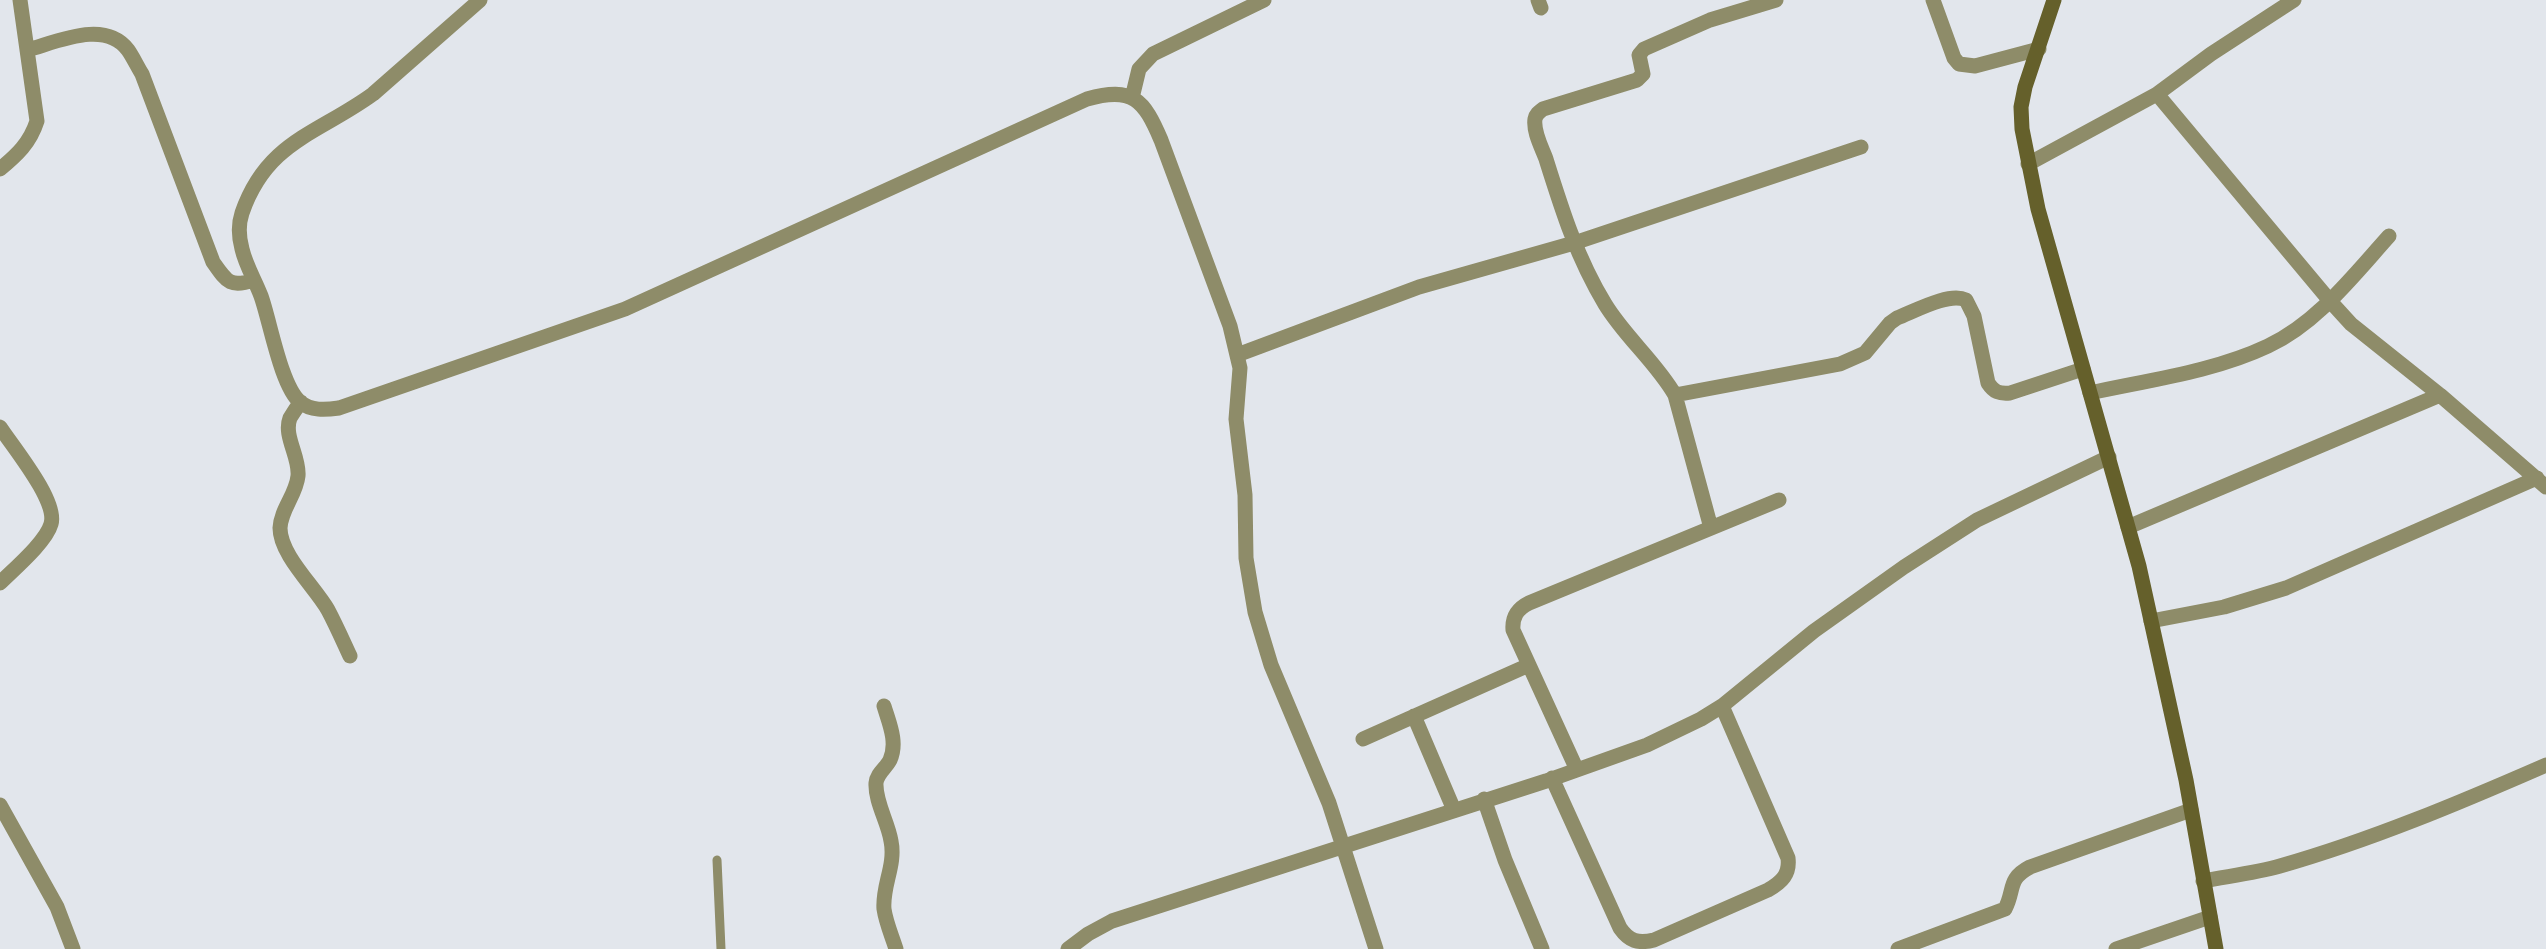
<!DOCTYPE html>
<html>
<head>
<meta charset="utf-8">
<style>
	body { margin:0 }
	canvas { display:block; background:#e2e6ec }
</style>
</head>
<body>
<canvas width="2546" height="949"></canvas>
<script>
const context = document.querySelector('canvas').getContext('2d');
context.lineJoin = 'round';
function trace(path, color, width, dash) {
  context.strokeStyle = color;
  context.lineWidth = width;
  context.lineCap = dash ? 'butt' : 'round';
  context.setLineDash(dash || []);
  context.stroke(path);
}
const lane = new Path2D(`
	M717,860L721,949`);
const street = new Path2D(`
	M480,0L373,94C318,134 267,141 242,213C238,225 239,238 242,249C246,266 255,280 261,296C270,321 281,386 300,402C311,411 325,410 339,408L625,309L1087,99C1133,86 1144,100 1161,140L1230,326L1240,368L1236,419L1245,495L1246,558L1255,612L1271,665L1329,803L1376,949
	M1538,0L1541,8
	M1933,0L1954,58L1959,64L1975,66L2039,49
	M27,50C57,42 105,19 128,50C133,57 137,66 142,74L213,262C227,282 230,288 254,280
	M2157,94L2330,301L2351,324L2440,395L2546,487
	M1132,98L1139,69L1153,54L1264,0
	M2028,164L2157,94L2211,54L2294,0
	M0,169C17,155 30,143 37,121L20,0
	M1237,355L1419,287L1574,243L1861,147
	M2090,393C2149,380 2213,372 2268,346C2317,323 2353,276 2389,236
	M1675,395L1840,364L1865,353L1890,323L1897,318C1915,311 1949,292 1966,300L1974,316L1988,383C1994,392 1999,394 2010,393L2083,369
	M301,402C297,407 293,413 290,418C283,436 300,457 298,476C296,495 281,509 280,528C280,555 315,587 328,610C336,625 343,641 350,656
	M0,427C13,447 58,501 51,524C46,542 14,569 0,583
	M2128,527L2440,395
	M1711,528L1675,395C1656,362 1625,337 1605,304C1577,258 1562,210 1546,159C1542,148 1533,132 1535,119C1536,114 1539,112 1543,109L1637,80L1643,74L1639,55L1644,49L1710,20L1776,0
	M2151,621L2224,607L2286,588L2537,478
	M884,706C889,723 898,742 890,760C886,768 877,773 876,783C875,802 888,822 891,841C896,865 882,886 884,909C886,923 892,936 896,949
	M1414,716L1454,810
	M1363,739L1529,665
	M1577,770L1513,630C1512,617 1517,609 1529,603L1779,500
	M1552,778L1620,928C1629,941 1638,944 1654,940L1768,890C1782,882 1790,874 1788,858L1722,706
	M1484,799L1505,860L1542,949
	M0,805L57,907L73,949
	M2203,881C2229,876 2255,873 2280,866C2371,840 2459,803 2546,765
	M1068,949L1088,934L1112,921L1546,781L1647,745L1701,719L1722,706L1814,631L1904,567L1977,520L2109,457
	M1898,949L2005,909C2015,890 2007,879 2030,867L2191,810
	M2116,949L2210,917`);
const secondary = new Path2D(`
	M2054,0L2025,87L2021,107L2022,129L2038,209L2139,566L2186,780L2216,949`);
trace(lane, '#8e8c69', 9);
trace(street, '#8e8c69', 15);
trace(secondary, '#65602b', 15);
</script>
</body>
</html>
